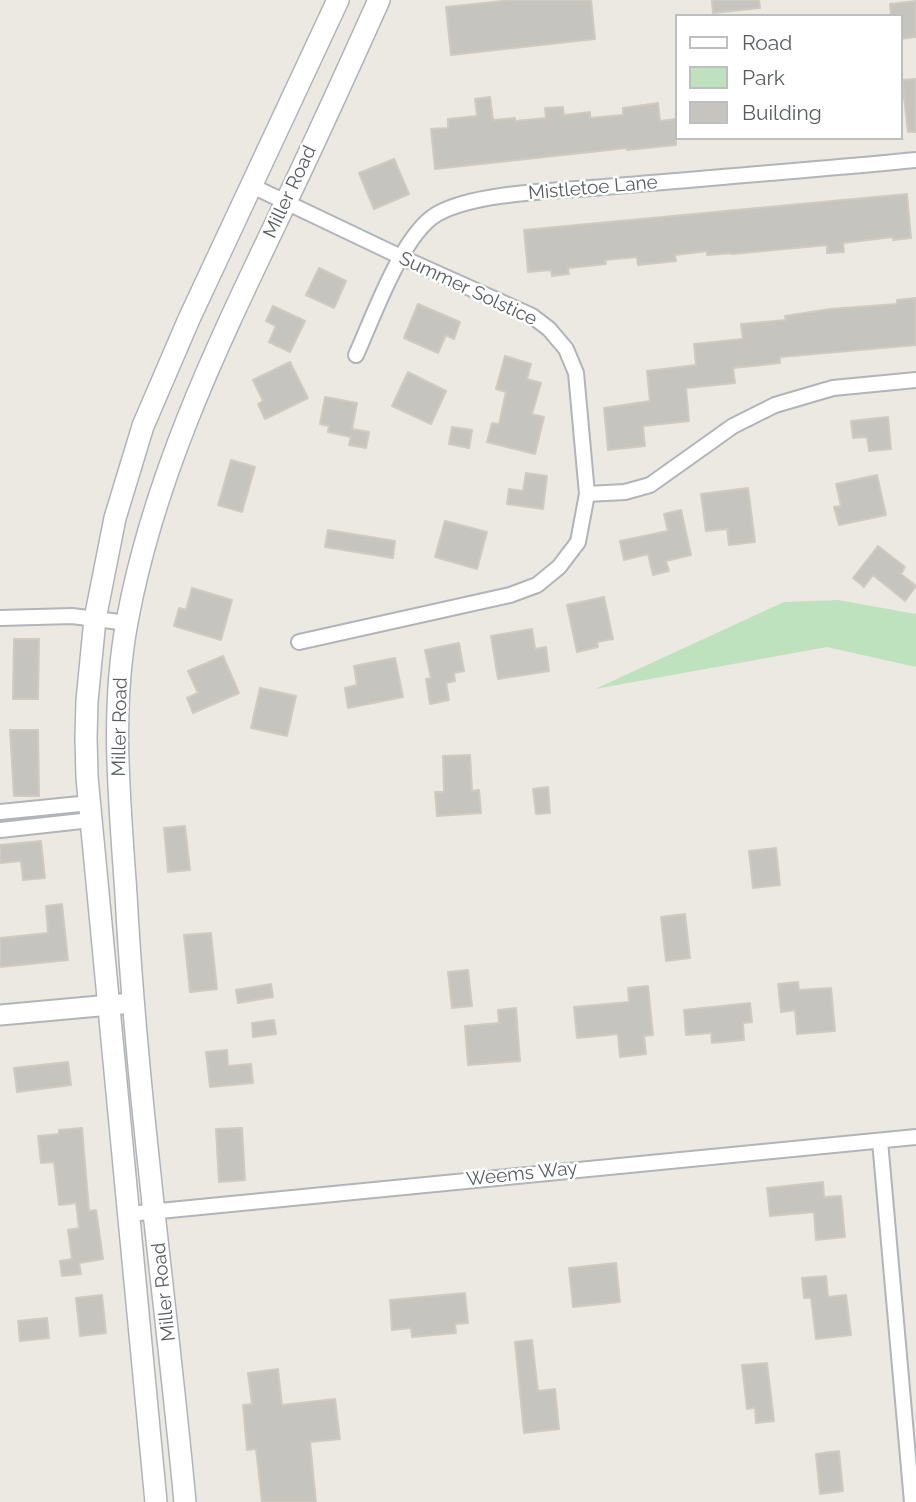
<!DOCTYPE html>
<html>
<head>
<meta charset="utf-8">
<style>
	body { margin:0 }
	#map { position:relative; width:916px; height:1502px; overflow:hidden; background:#ebe9e1; font-family:Raleway,sans-serif }
	canvas { display:block }
	.legend { position:absolute; left:675px; top:14px; width:228px; height:126px; box-sizing:border-box; background:#fff; border:2px solid #bdbec0; margin:0; padding:9px 12px; list-style:none; font-size:21px; color:#595d61 }
	.legend li { display:flex; align-items:center; gap:14px; height:35px }
	.legend b { width:35px; border:2px solid #bdbec0 }
</style>
</head>
<body>
<div id="map">
<canvas width="916" height="1502"></canvas>
<ul class="legend">
<li><b style="height:9px;background:#fff"></b>Road</li>
<li><b style="height:19px;background:#bee2be"></b>Park</li>
<li><b style="height:19px;background:#c6c4be"></b>Building</li>
</ul>
</div>
<script>
const context = document.querySelector('canvas').getContext('2d');
context.lineJoin = 'round';
function fill(path, color) {
  context.fillStyle = color;
  context.fill(path, 'evenodd');
}
function trace(path, color, width, dash) {
  context.strokeStyle = color;
  context.lineWidth = width;
  context.lineCap = dash ? 'butt' : 'round';
  context.setLineDash(dash || []);
  context.stroke(path);
}
function label(font, color, halo, rows, align = 'center') {
  context.font = font + ' Raleway,sans-serif';
  context.lineWidth = 5;
  context.setLineDash([]);
  context.textBaseline = 'middle';
  context.strokeStyle = halo;
  context.fillStyle = color;
  for (const [text, x, y, turn = 0] of rows) {
    context.save();
    context.translate(x, y);
    context.rotate((+turn || 0) * Math.PI / 180);
    context.textAlign = isNaN(turn) ? turn : align;
    if (halo) context.strokeText(text, 0, 0);
    context.fillText(text, 0, 0);
    context.restore();
  }
}
const green = new Path2D(`
	M838,600L916,614V667L827,647L595,689L784,602Z`);
const building = new Path2D(`
	M512,0H591L595,39L451,55L446,7Z
	M712,0H759L760,8L713,13Z
	M916,1V37L900,39V16H891L890,4Z
	M916,79V132H908L902,80Z
	M490,97L493,120L515,118V121L546,118L545,108L563,107L564,115L590,112V118L623,115V108L658,103L660,121L676,119V145L627,150V148L435,169L431,129L448,128V119L477,116L475,99Z
	M394,159L409,194L374,209L359,173Z
	M907,194L911,238L893,240V237L843,243L844,252L827,253V245L732,254V253L707,255V251L675,255L676,261L638,265L637,257L605,260L606,264L568,268L569,274L552,276L551,270L528,272L524,230Z
	M319,268L346,281L334,308L306,295Z
	M916,298V345L780,357V363L733,368L735,383L686,388L689,421L643,426L645,446L608,450L604,408L650,401L647,371L696,365L694,344L743,339L741,324L786,320L785,316L830,309L897,304V300Z
	M418,304L460,322L454,339L446,335L438,353L404,338Z
	M273,306L305,321L290,352L269,342L276,326L266,321Z
	M505,356L531,364L527,379L541,383L532,414L544,417L535,454L487,442L492,423L499,424L506,392L496,389Z
	M290,362L308,398L265,419L258,404L263,401L253,380Z
	M408,372L446,391L431,424L392,406Z
	M325,397L357,403L352,429L369,432L366,448L349,445L351,437L328,432L329,426L320,424Z
	M888,417L891,449L869,451L867,437L853,438L851,421Z
	M452,427L472,430L469,448L449,444Z
	M231,460L255,467L242,512L218,505Z
	M526,473L547,476L543,509L507,504L509,489L523,491Z
	M877,475L886,515L839,525L834,507L841,506L836,484Z
	M748,488L755,542L729,545L727,529L706,531L701,494Z
	M681,510L691,555L666,561L669,571L653,575L648,554L624,560L620,541L668,531L664,514Z
	M445,521L487,532L477,569L435,557Z
	M328,530L395,541L393,558L325,547Z
	M878,546L905,567L901,574L916,586L905,601L873,575L864,587L853,578Z
	M192,588L232,600L221,640L174,626L179,608L186,610Z
	M604,597L613,639L597,642L598,647L577,652L567,605Z
	M532,629L535,649L546,647L549,671L498,679L491,636Z
	M14,639H39L38,699H13Z
	M459,643L464,671L454,673L455,681L446,683L449,700L430,704L426,679L431,678L425,650Z
	M223,656L239,693L193,713L187,698L198,693L188,671Z
	M395,658L403,697L348,708L345,688L357,685L354,666Z
	M260,688L296,696L287,736L251,728Z
	M10,730H38L39,796H14Z
	M470,755L472,791L479,790L481,813L437,816L435,792H444L443,756Z
	M548,787L550,813L536,814L533,789Z
	M185,826L190,870L168,872L164,828Z
	M41,841L45,878L23,880L21,861L0,863V845Z
	M776,848L780,885L753,888L749,851Z
	M62,904L68,960L0,967V938L48,933L46,906Z
	M685,914L690,958L666,961L661,917Z
	M211,933L217,989L190,992L184,935Z
	M468,970L472,1006L452,1008L448,972Z
	M798,982L799,990L831,988L835,1031L797,1034L795,1010L781,1012L778,984Z
	M271,984L273,997L238,1003L236,990Z
	M648,986L653,1035L644,1036L646,1054L620,1057L618,1034L577,1038L574,1007L629,1002L628,988Z
	M750,1003L752,1022L743,1023L744,1040L712,1043L711,1033L686,1035L684,1010Z
	M516,1008L520,1061L468,1065L465,1026L499,1023L498,1010Z
	M274,1020L276,1034L253,1037L252,1023Z
	M227,1050L228,1066L251,1064L253,1083L210,1087L206,1052Z
	M68,1062L71,1085L17,1092L14,1068Z
	M82,1128L89,1211L96,1210L103,1259L79,1263L81,1274L62,1276L60,1261L72,1259L68,1230L79,1228L76,1203L59,1205L54,1162L41,1163L38,1136L59,1134V1130Z
	M242,1128L245,1180L219,1182L216,1129Z
	M823,1182L824,1197L841,1196L845,1237L816,1240L814,1212L770,1216L767,1188Z
	M616,1263L620,1302L573,1307L569,1268Z
	M826,1276L828,1297L846,1295L851,1335L816,1339L811,1298H804L802,1278Z
	M465,1293L468,1323L455,1324L456,1333L412,1337L411,1328L392,1330L390,1300Z
	M102,1295L106,1333L80,1336L76,1298Z
	M47,1318L49,1338L20,1341L18,1321Z
	M532,1340L538,1391L555,1389L559,1429L524,1433L515,1342Z
	M767,1363L774,1421L756,1423L755,1408L747,1409L742,1365Z
	M278,1369L282,1405L335,1399L340,1439L310,1442L316,1502H262L256,1449L247,1450L243,1405L252,1404L248,1373Z
	M839,1451L843,1491L820,1494L816,1454Z`);
const minor = new Path2D(`
	M252,186L401,257L532,316L549,329L566,349L576,373L587,494L578,542L559,567L537,585L510,595L299,642
	M356,355C373,318 402,234 437,214C476,192 558,191 604,187C708,178 812,170 916,160
	M587,494L625,492L650,485L733,426L775,405L833,388L916,380
	M0,618L72,616L127,623
	M0,812L90,803
	M0,830L91,820
	M880,1141L912,1502
	M129,1214L916,1137`);
const tertiary = new Path2D(`
	M0,1015L132,1003`);
const secondary = new Path2D(`
	M156,1502L87,777L86,738L87,701L95,619L115,518L143,426L189,319L338,0
	M185,1502C166,1300 137,1098 126,895C120,804 110,712 127,622C154,474 220,340 284,206C317,138 348,69 379,0`);
const streetNames = [
	["Mistletoe Lane",593,188,-5],
	["Miller Road",290,192,-65],
	["Summer Solstice",468,289,25],
	["Miller Road",120,727,-89],
	["Weems Way",522,1174,-6],
	["Miller Road",164,1292,-96]
];
fill(green, '#bee2be');
fill(building, '#c6c4be');
trace(building, '#d0cac0', 2);
trace(minor, '#b1b4b8', 18);
trace(tertiary, '#b1b4b8', 23);
trace(secondary, '#b0b4b8', 24);
trace(minor, '#fff', 14);
trace(tertiary, '#fff', 19);
trace(secondary, '#fff', 21);
label('19px', '#595d61', '#fff', streetNames);
</script>
</body>
</html>
